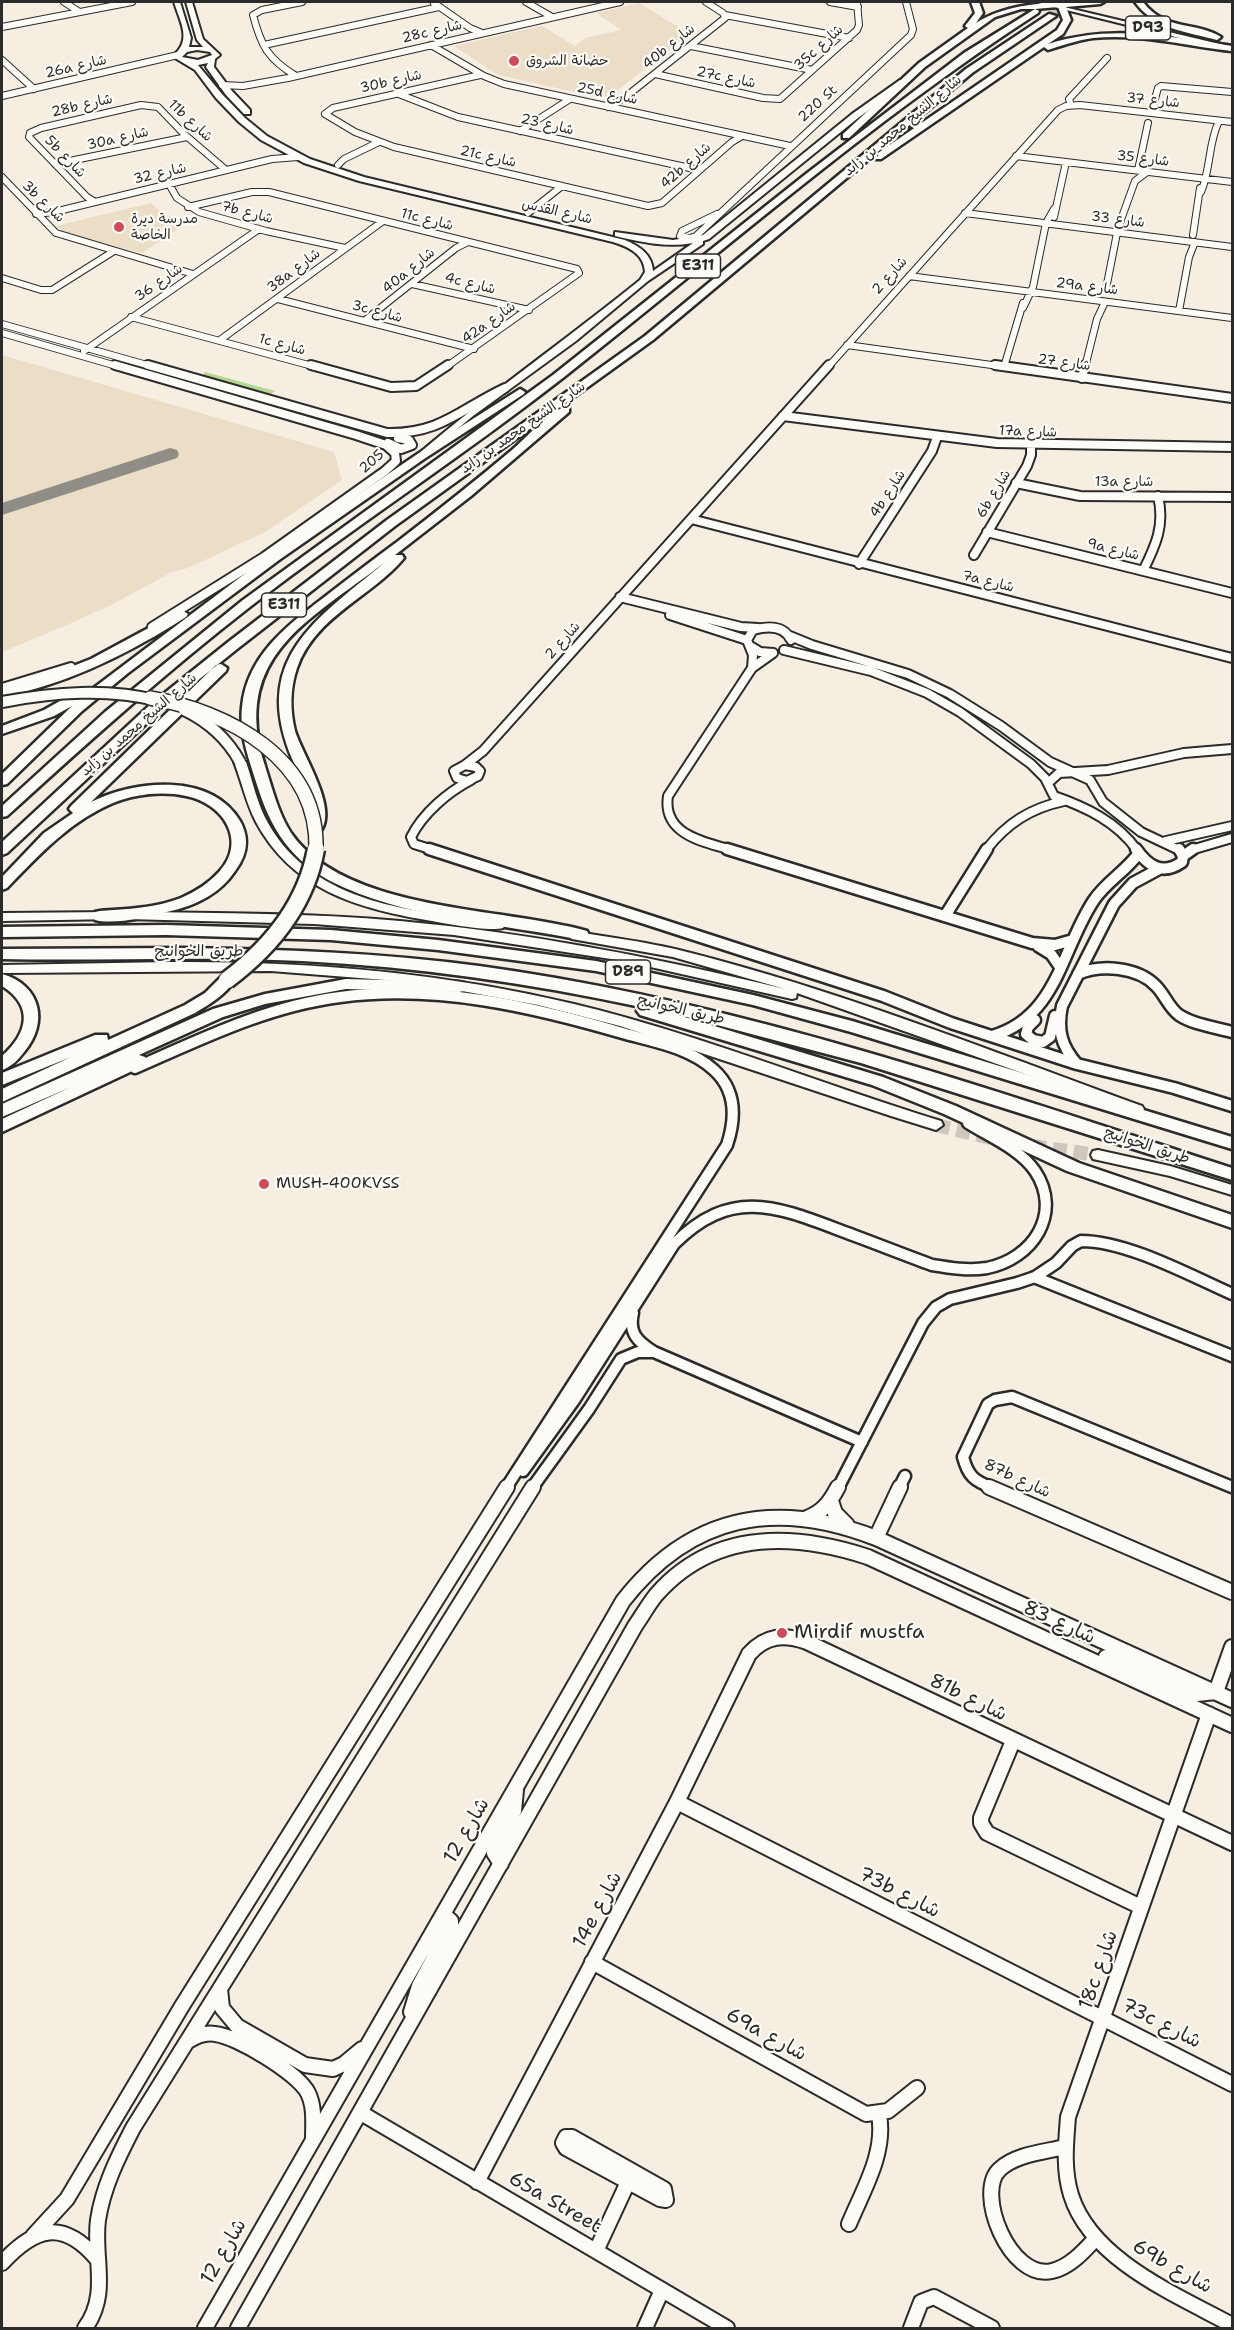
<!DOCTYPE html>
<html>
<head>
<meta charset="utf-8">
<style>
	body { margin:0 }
	#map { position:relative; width:1234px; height:2330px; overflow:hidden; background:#f5eee1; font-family:"Shantell Sans",sans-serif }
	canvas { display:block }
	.frame { position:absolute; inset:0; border:3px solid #2b2b2b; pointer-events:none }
</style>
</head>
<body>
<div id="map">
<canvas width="1234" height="2330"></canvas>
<div class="frame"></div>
</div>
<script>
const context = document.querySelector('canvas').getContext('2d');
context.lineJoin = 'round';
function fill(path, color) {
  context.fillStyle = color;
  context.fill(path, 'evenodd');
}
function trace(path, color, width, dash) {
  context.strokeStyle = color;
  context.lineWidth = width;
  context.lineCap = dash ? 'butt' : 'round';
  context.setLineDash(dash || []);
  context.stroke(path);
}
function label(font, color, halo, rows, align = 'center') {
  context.font = font + ' "Shantell Sans","Playpen Sans Arabic",sans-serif';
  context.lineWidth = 4.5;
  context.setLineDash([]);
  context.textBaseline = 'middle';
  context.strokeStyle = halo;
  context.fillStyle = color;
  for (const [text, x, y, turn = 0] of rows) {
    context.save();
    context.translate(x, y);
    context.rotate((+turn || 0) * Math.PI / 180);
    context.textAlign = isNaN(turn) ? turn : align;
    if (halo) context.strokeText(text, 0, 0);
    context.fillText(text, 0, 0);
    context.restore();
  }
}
const built = new Path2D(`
	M639,3L690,34L610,96L598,97L498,75L454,46L542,26L575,46L585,38L622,30L596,13Z
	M151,203L161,212L185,224L142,253L66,233L56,226Z
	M2,355L334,452L342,480L265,532L188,568L172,572L111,605L69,624L2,652Z`);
const green = new Path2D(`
	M205,372L275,391L266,397L202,377Z`);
const taxiway = new Path2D(`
	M170,448L177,450L179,454L177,458L2,515V503Z`);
const majorTunnel = new Path2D(`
	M936,1125L995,1139
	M1032,1146L1098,1155`);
const highwayTunnel = new Path2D(`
	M1052,16L1078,2`);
const minorFar3 = new Path2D(`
	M64,2L78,11
	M526,2L552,17
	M830,2L858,7
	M434,3L470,28L482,33
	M725,15L849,38
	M2,27L132,2
	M264,45L439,7
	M431,45L484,76L504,84L790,146
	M691,46L812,70
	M2,60L34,89
	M655,74L763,98L780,99L857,30L859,25L857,2
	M480,75L333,108L325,114L355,132L394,147L648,206L662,203L732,142L742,136
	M296,76C268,59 261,46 253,15L262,10L302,2
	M222,85L243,86L288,78L620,2
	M396,93L458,117L699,170
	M2,96L178,55
	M1071,105L1069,99L1107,58
	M608,107L624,98L725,18L723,13L706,2
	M1151,113L1158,88L1161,86L1232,92
	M520,131L570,99
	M1016,156L1232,182
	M55,164L187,137
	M338,165L344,159L379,142
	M1138,170L1148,123
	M2,177L56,233L193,274
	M169,184L177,198L199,212L266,231L345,248
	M1201,192C1211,169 1208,143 1219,121
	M95,202L87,197L29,137L30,133L41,128L141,105L158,107L184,134L226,170
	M188,207L252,192H269L577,269L579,273L446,367
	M528,213L562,186
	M965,213L1232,247
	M36,214L54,212L272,159L298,157
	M717,214L682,231L680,236L690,238L696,236L911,35L913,29L906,2
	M1054,217L1066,162
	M1193,235L1200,188
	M909,276L1232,318
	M2,278L41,290H52L114,251
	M412,284L529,310
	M1106,289L1118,228L1135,181L1147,172
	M278,299L474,349
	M1023,308L1033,287L1046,223L1054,209
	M1179,311L1189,257L1195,242
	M131,317L316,367
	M364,321L456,248L468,242
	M2,324L154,367
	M2,333L120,367
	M220,340L383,221
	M847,345L1006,367
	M84,351L259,229
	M828,367L1058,110L1066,106L1080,105L1232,122
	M1004,367L1023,303
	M1085,367L1097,319L1105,302`);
const minorFar2 = new Path2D(`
	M115,365L356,435L386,445L395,453L396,461L385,471L264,557L152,627
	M148,365L387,433C441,434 460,409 505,388
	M311,365L391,387L416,386L448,365
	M995,365L1232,398
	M1082,378L1085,365
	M783,416L997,443L1232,447
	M388,443L401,449L412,445L409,440L398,438
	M1016,483L1080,496L1232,497
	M691,519L1232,658
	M987,532L1232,593
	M974,555L1027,466L1031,455V445
	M859,564L932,451L937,437
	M1143,571C1156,545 1165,525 1158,496
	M620,597L741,627L758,628
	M670,615L747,640
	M790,636L812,645L908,674L950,694L1001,726L1050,762L1090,780L1103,802L1141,832L1179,850
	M750,646L760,652L773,653
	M784,650L871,671L927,693L960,712L1031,764L1045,778L1054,796C1086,807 1117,822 1137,850
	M752,668L753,655L747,640L753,630C767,626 784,625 791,640
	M2,688L71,667
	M465,765L483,751L829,365
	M465,765L476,767L480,771L478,776L467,781L457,778L454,771Z
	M1048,783L1059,773L1108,770L1184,753L1232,749
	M1166,841L1232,826
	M433,850L414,844L411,837C423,813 448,792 471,780
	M732,850C703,842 662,834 668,796L752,668L773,653
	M986,850C1007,823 1031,808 1064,801
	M1191,850L1232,838`);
const minorFar1 = new Path2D(`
	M429,849L883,996L951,1023L1077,1064L1174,1088L1232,1106
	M727,849L1032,943L1055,945L1073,940
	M1136,849C1148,866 1162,876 1182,862L1183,856L1179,849
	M1183,856L1193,849
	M945,916L987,849
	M1038,946L1051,954L1060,967
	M1078,974C1101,964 1138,967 1156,986C1165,995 1169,1008 1179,1015C1194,1025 1215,1027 1232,1032
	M1035,1020L1028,1027L1026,1034L1033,1040L1043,1042L1050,1037L1055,1016
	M992,1036C1058,1017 1061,949 1094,900C1106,882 1126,871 1139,853
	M1077,1064C1061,1046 1057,1029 1062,1006L1114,904L1133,883L1159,869
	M135,1068C201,1039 268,1006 340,997C437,984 534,1007 626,1034C656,1042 690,1048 714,1070C736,1090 736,1118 727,1145L506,1488
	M1034,1277L1232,1356
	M633,1313C628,1333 638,1342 654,1352L862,1442
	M523,1471L575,1399L674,1244C731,1187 776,1206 842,1231C872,1242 902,1254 932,1265C950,1268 969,1271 987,1268C1033,1259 1063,1213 1035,1171C1020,1149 990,1137 968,1123
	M532,1488L589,1409L621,1359L638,1352H654
	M838,1488L923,1323L936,1307L950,1299L1017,1283L1035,1277L1056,1263L1072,1246L1081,1241C1127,1241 1189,1275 1232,1294
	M899,1488L905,1476
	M993,1488C974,1481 968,1476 963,1457L988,1404L995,1400L1012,1397L1232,1487`);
const minor = new Path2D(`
	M989,1487L1232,1592
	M831,1501L835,1513L847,1525
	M807,1518C823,1512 830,1502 838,1487
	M876,1538L900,1487
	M1105,1666L1106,1657H1113L1197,1694L1216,1692L1232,1647
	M1209,1714L1068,2117C1066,2143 1063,2169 1071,2195C1091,2260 1177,2295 1232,2325
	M1013,1741L981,1818V1823L987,1833L1141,1907
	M677,1802L1232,2084
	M501,1864L494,1853L514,1811L516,1790
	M592,1962L866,2114L888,2111L917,2088
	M220,1989L222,2008L237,2026L305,2065L333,2069L344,2064L362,2049
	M411,2012L419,1986L451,1926V1921L443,1914
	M188,2041C196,2036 205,2032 215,2034C236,2036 298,2073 308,2093C315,2107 313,2124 313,2139
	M361,2113L727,2328
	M566,2137H572L664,2189L666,2200L660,2199L566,2148L563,2143Z
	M1065,2147C1045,2152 1016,2154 1000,2169C974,2192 1010,2281 1052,2271C1070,2267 1084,2251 1096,2238
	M477,2182L677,1802L749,1654C766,1635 784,1634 807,1642L1232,1843
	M849,2224C863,2190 886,2153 879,2115
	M33,2236L67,2199L182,2006L507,1487
	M596,2251L628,2182
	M2,2263C35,2227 63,2219 97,2259
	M85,2328C110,2294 93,2258 98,2220C103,2187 118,2157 133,2128L533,1487
	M205,2328L623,1601C691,1514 776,1499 876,1538L1232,1700
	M238,2328L635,1626C642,1616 648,1605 656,1595C713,1530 792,1532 868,1557L1232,1725
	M645,2328L662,2290
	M911,2328L921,2302L934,2297L992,2328`);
const major = new Path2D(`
	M174,2H180L191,38L189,47H203L197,40L186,2H192L203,39L220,55L215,59L214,67L232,91L250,110V114H244L226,95L206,67L208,63L198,65L222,94L245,118L267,136L310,159L364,177L625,240C639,246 652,254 653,271L693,243C666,248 641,242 615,236V232L673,240L703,235L852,114L900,80L907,82L858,118L709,239L703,241V244L648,281L576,341L473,416L420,460L415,457L417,455C488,394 566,340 640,280L645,272C644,254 629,247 613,242L359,181L304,163L261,140L239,122L216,98L195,70L175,58L174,55C192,39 180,22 174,2ZM197,50L210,52L212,55L198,60L182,57L187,52Z
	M1034,2H1043L1232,47V51Z
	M240,758L246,762C253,782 257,804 268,823C314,905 415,912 499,921L503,922L505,925L503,928C489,932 443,923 426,920C356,908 292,889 256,822C246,803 242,782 234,762Z
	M112,912L118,916L116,919L2,921V913Z
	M131,912C221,913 310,913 400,921C530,933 658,958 785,989L673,957L572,939L566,935L572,931C606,937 641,941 675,949C834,988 988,1050 1142,1106L1144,1109L1142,1112H1132L797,993L796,998L792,999L624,961L454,935L314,924L127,919L125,916Z
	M170,962C306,961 441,972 574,1004C699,1034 818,1083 941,1121L943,1125L936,1130L891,1116L620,1026L538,1005L462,991L385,980L271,971L2,973V965Z
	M1098,1150L1170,1166L1232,1185V1195L1170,1176L1093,1159L1091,1155L1093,1151Z`);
const highway = new Path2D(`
	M971,2H979L983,13L976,23C1012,0 1062,2 1104,2L1100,4L1066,7L1071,20L1063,34L1048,44C1109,24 1169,36 1232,46V51C1186,46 1140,33 1093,38C1078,40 1063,45 1048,50L1044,47L881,159H875V155L1057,30L1063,20L1058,7L1035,9L1039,11L1038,13C871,121 720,254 564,377C462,457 353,527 251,606C166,672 86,744 7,816L2,817V806L105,712L243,600L553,375L806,174L964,53L1035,9H1021L995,17L925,67L849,138H843V134L919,63L968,28L965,26L975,13Z
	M1135,2H1143C1166,32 1196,21 1221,37L1217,40C1187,32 1154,29 1135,2Z
	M1049,14L1056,16L972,73L653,340L395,526L237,649L161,710L7,853L2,855V842L151,704L227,643L387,520L645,336L966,69Z
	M520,389L525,392L524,394L424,459L279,560L128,673L82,711L7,784L2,785V774L72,706L54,716L2,734V726L44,710L76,692L87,693L271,554L416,455Z
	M565,407L569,408V412L471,496L395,555H402L404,558C373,596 315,616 297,668C290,688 290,711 295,731C303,756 336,805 322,829L317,831L310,826C316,803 302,782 293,761C250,660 314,621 384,563C309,621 230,656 265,766C272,788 278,813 291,833C345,912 503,907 587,931L589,935L587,939L582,940C503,924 419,920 345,888C298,868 273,836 258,788C250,762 239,735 242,707C247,653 292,622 331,592C353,575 375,558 397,542C436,512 474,482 512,450C525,439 550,411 565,407Z
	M182,610L188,614L186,617C130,653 68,684 2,697V689L45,677L91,659Z
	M221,664L227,668L226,671L91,802C135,780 211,772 240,821C250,839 247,855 235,871C219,895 194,906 167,912C149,917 113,925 95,920L93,916L95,912L100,911C127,909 156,908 181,898C195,892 209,883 219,872C248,841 223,803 186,796C162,791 135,794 113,803C70,821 39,855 7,888L2,890V877L44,833L73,813L69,809L71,806L216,665Z
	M166,925L331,930L438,940L596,961L753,995L852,1021L1232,1137V1149L851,1032L753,1005L596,971L438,950L331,940L166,935L2,937V927Z
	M182,948C282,949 381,953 479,966C737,1001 986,1088 1232,1168V1180L861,1063L668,1012L883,1077L956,1106L1079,1163L1232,1215V1228L1067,1171L944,1114L872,1085L640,1015L637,1011L641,1007C529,983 417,967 302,961C202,956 102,961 2,959V949Z
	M2,974C41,985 49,1023 24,1052C18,1060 11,1067 2,1070V1056C28,1033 34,1006 2,986Z
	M227,975L232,976L235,980C225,995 210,1004 195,1013L2,1102V1089L71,1057L2,1085V1073L95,1035H107L108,1040L185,1005L205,993L222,976Z
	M346,979L459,982L464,983L467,987L464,991L459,992L346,989L265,1004L223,1017L139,1055L145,1057L147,1061L145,1065L2,1132V1119L71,1087L2,1117V1104L213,1009L265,994Z`);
const majorBridge = new Path2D(`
	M2,702C55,692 107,688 160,701
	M184,710C209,722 227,738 240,762`);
const highwayBridgeFar1 = new Path2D(`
	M150,698C228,711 319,759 316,850`);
const highwayBridge = new Path2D(`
	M227,980C271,947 306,904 316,849`);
const markers = [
	[514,61,6,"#d1495b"],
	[119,227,6,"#d1495b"],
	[264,1184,6,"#d1495b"],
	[782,1633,6,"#d1495b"]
];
const farStreetnames = [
	["28c شارع",432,32,-13],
	["40b شارع",669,47,-39],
	["35c شارع",819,48,-42],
	["26a شارع",76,67,-13],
	["27c شارع",726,78,12],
	["30b شارع",391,82,-13],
	["25d شارع",607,94,12],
	["شارع 37",1153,101,6],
	["220 St",818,104,-42],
	["28b شارع",82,106,-13],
	["11b شارع",190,121,43],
	["شارع 23",547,125,13],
	["شارع الشيخ محمد بن زايد",903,126,-40],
	["30a شارع",118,139,-13],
	["5b شارع",65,157,46],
	["21c شارع",488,157,13],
	["شارع 35",1143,159,7],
	["42b شارع",686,166,-41],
	["شارع 32",160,174,-13],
	["3b شارع",43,202,44],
	["شارع القدس",557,212,13],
	["7b شارع",247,213,15],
	["11c شارع",427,220,14],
	["شارع 33",1118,220,7],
	["38a شارع",294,271,-37],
	["40a شارع",409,271,-39],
	["شارع 2",890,276,-48],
	["شارع 36",159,283,-35],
	["4c شارع",470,284,14],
	["29a شارع",1087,287,7],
	["3c شارع",377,312,15],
	["42a شارع",489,323,-35],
	["1c شارع",282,345,15],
	["شارع 27",1064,363,8],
	["شارع الشيخ محمد بن زايد",523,428,-35],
	["17a شارع",1028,432,2],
	["205",372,462,-41],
	["13a شارع",1124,482],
	["4b شارع",888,494,-57],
	["6b شارع",994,494,-59],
	["9a شارع",1113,550,14],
	["7a شارع",988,582,14],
	["شارع 2",563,641,-48],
	["شارع الشيخ محمد بن زايد",139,725,-41]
];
const farPoinames = [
	["حضانة الشروق",526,61],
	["مدرسة ديرة",131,219],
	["الخاصة",131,235]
];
const shields = [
	[1148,28,45],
	[698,266,45],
	[284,605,45],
	[628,972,45]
];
const shieldNames = [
	["D93",1148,28],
	["E311",698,266],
	["E311",284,605],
	["D89",628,972]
];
const streetNames = [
	["طريق الخوانيج",199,952],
	["طريق الخوانيج",681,1010,13],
	["طريق الخوانيج",1147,1146,18],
	["87b شارع",1017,1479,25]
];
const poiNames = [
	["MUSH-400KVSS",276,1184]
];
const nearStreetnames = [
	["شارع 83",1059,1623,25],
	["81b شارع",968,1698,26],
	["شارع 12",467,1831,-60],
	["73b شارع",899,1893,27],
	["14e شارع",598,1910,-62],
	["18c شارع",1099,1970,-71],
	["73c شارع",1161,2024,27],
	["69a شارع",766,2035,29],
	["65a Street",555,2203,30],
	["شارع 12",224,2252,-60],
	["69b شارع",1172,2267,30]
];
const nearPoinames = [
	["Mirdif mustfa",794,1633]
];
fill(built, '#ebddc6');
fill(green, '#b4d791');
fill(taxiway, '#908c86');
trace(majorTunnel, '#cdc7bd', 14, [14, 7]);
trace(highwayTunnel, '#cdc7bd', 10, [10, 4.5]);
trace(minorFar3, '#2b2b2b', 8);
trace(minorFar2, '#2b2b2b', 12);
trace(minorFar1, '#2b2b2b', 15);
trace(minor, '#2b2b2b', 18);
trace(major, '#2b2b2b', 4);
trace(highway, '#2b2b2b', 5);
trace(minorFar3, '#fdfcf7', 6);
trace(minorFar2, '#fdfcf7', 8);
trace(minorFar1, '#fdfcf7', 10);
trace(minor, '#fdfcf7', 14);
fill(major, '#fdfcf7');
fill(highway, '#fdfcf7');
trace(majorBridge, '#2b2b2b', 14, []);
trace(highwayBridgeFar1, '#2b2b2b', 16, []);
trace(highwayBridge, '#2b2b2b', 21, []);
trace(majorBridge, '#fdfcf7', 10);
trace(highwayBridgeFar1, '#fdfcf7', 13);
trace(highwayBridge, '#fdfcf7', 16);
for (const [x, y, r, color] of markers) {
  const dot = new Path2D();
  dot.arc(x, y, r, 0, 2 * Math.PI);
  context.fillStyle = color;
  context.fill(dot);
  trace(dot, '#fdfcf7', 2);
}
label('14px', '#2b2b2b', '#fdfcf7', farStreetnames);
label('14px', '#2b2b2b', '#fdfcf7', farPoinames, 'left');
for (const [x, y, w] of shields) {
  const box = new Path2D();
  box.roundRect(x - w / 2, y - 12, w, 24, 4.5);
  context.fillStyle = '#fdfcf7';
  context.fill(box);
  trace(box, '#2b2b2b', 1.5);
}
label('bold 15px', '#2b2b2b', null, shieldNames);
label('16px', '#2b2b2b', '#fdfcf7', streetNames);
label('16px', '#2b2b2b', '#fdfcf7', poiNames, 'left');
label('20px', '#2b2b2b', '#fdfcf7', nearStreetnames);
label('20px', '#2b2b2b', '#fdfcf7', nearPoinames, 'left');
</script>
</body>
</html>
